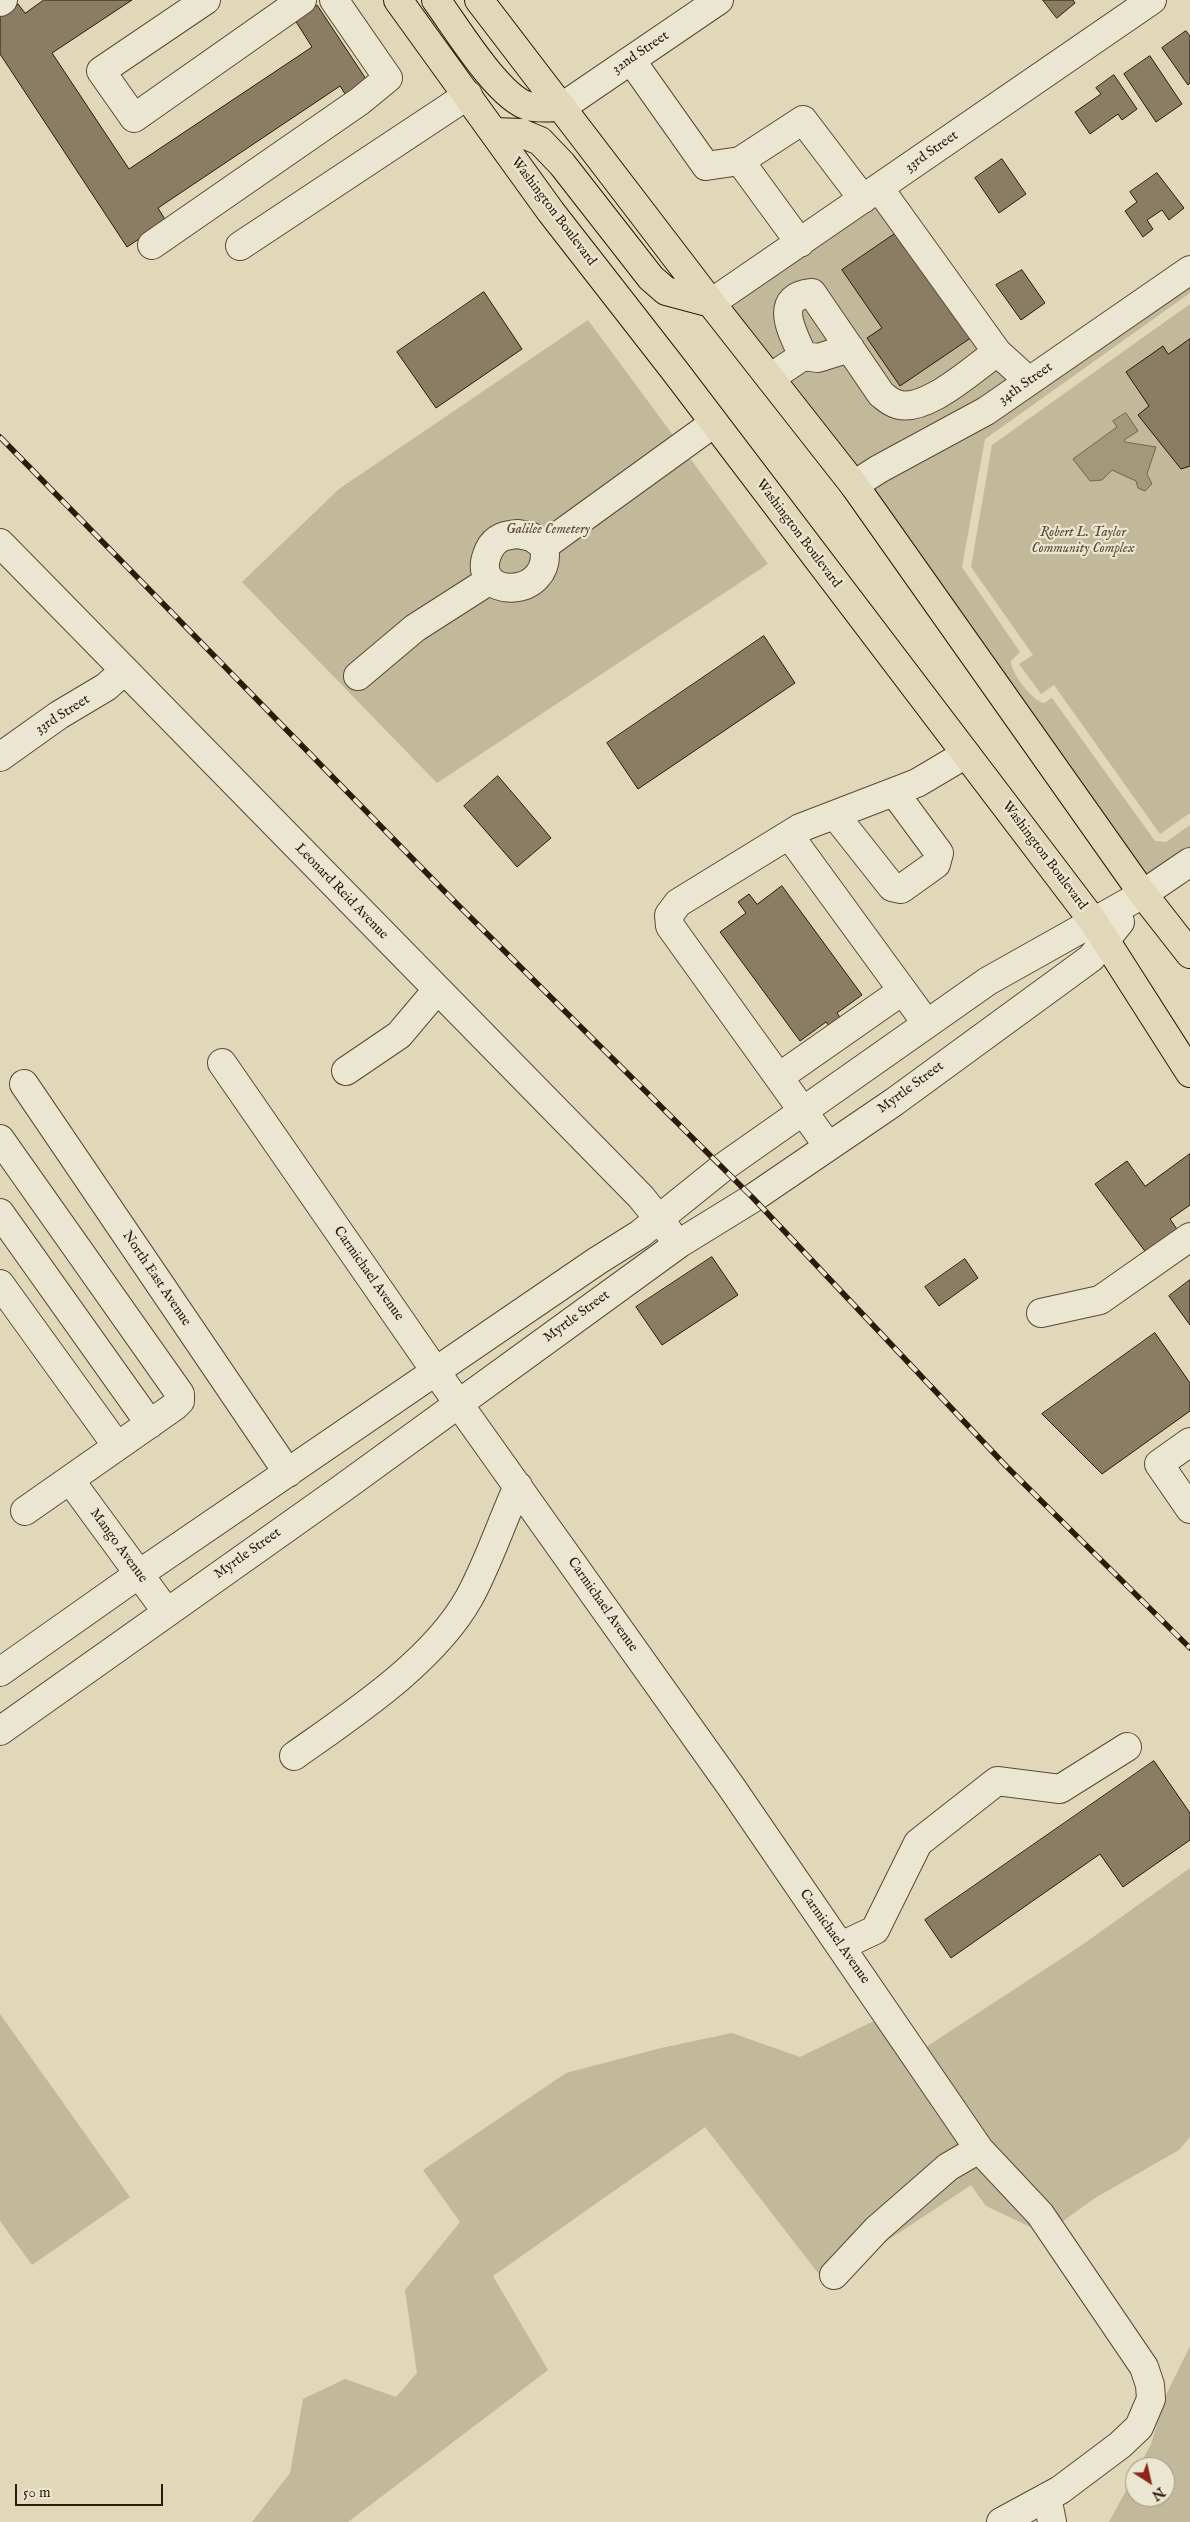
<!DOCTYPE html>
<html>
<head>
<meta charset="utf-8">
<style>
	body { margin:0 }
	#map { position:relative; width:1190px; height:2522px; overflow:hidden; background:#e0d8b8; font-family:"IM FELL English",serif }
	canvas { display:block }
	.north { position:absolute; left:1125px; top:2457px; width:50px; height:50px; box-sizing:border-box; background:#ebe6d1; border:1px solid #9f9480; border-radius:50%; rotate:145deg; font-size:14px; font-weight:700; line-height:20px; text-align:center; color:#2d1a07 }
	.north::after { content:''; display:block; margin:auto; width:18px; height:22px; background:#8f2418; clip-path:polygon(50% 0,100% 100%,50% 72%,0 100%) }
	.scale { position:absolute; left:15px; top:2484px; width:148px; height:22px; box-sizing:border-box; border:2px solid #2d1a07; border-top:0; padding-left:6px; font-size:15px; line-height:18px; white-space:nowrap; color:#2d1a07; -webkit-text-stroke:4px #ebe6d1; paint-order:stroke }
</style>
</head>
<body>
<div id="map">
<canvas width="1190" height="2522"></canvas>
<div class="north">N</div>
<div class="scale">50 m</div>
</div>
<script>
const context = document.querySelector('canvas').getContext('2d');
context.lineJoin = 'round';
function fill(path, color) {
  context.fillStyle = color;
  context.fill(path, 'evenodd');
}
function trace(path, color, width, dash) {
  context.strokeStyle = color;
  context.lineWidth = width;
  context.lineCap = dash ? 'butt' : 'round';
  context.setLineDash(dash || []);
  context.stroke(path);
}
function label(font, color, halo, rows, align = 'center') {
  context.font = font + ' "IM FELL English",serif';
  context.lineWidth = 4.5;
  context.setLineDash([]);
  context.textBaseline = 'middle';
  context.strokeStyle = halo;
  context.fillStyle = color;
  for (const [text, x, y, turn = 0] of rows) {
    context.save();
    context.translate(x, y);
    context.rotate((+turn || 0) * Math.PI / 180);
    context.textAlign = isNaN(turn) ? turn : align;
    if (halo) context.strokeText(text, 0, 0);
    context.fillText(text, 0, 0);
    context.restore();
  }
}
const green = new Path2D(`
	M898,189L1025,371L980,401L856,471L727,307Z
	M1190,284V293L985,439L962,567L1020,652L1011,661C1010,672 1033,702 1044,703L1052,698L1155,841L1166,842L1190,825V848L1145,879L869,489Z
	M1190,304V813L1160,834L1054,685L1041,694L1019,664L1033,655L971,567L992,445Z
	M588,320L768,564L437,783L242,582L339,489Z
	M1190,1868V2137L1179,2150L1095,2198L1045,2234L986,2206L971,2185L825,2282L705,2127L493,2276L548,2370L348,2522H252L290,2473L303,2399L345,2379L396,2397L417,2373L405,2290L460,2222L423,2170L566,2073L661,2048L732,2033L800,2057L878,2019L923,2049L1082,1945Z
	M0,2014L130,2197L32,2265L0,2221Z
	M1190,2346V2522H1109L1135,2474V2497H1165V2467H1139L1151,2444L1165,2397Z`);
const water = new Path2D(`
	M1126,413L1138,431L1124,440L1125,442L1156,447L1147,474L1152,484L1145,491L1138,488L1136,481L1112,470L1102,480L1090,481L1073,459L1117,427L1113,421Z`);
const building = new Path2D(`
	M44,0H132L52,53L129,169L312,47L295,20L317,5L368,82L347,97L340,86L158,208L166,221L127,247L0,54V16L18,4L25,13Z
	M1043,0H1073L1075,3L1057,18Z
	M1186,31L1190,36V83L1188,85L1162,48Z
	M1150,56L1182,104L1156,122L1124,74Z
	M1114,75L1137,109L1122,120L1118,114L1090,134L1075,112L1101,94L1096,88Z
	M1002,159L1026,194L999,213L975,178Z
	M1157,173L1184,208L1169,220L1162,210L1147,220L1153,229L1143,237L1125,211L1137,202L1130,192Z
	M902,229L975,335L900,386L867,338L882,328L842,270Z
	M1022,270L1045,303L1021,320L996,285Z
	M484,292L522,349L436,408L397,352Z
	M1190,339V466L1181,469L1138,415L1149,406L1126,372L1163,346L1168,354Z
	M764,636L795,683L638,789L607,743Z
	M498,776L551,838L517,867L464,806Z
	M782,886L862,995L837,1013L844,1023L833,1031L826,1022L800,1041L720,932L746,913L738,902L749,894L757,904Z
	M1190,1154V1205L1170,1219L1181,1235L1150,1258L1095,1184L1127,1161L1145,1186Z
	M712,1257L738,1295L662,1345L636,1307Z
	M965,1259L978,1278L939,1306L925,1287Z
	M1190,1280V1325L1169,1296Z
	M1155,1333L1190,1383V1411L1102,1474L1042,1414Z
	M1154,1761L1190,1813V1840L1123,1887L1100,1854L951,1958L925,1920Z`);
const minor = new Path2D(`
	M206,0L101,71L134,118L302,0
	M0,2L3,0
	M631,60L706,166L740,161
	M562,107L719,0
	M879,188L997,352L1029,381
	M800,243L740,161L803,120L863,199
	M152,245L360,101L388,78L334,0
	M240,246L468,95
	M711,303L1152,0
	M850,348L818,358L803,356C793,333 771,297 812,293L881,394C885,397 889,401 894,403C922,417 974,368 997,352
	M770,378L803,356
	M854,485L879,469L986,411L1190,270
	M518,534L532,537L544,546C555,601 465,601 489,550C495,537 506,535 518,534Z
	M0,543L641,1197L669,1232
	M544,546L714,423
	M358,676L415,628L490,580
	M0,757L59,715L106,687L124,671
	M835,815L892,887L901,889L936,864L939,853L894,792
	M789,835L927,1024
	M222,1063L436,1372L732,1788L979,2149L1040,2214L1144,2367L1150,2385L1151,2399L1139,2427L1120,2445L1060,2490L1001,2522
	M346,1071L399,1035L437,990
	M779,1077L902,991
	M24,1084L288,1473
	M0,1139L180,1394V1401L175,1406L25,1511
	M828,1146L670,926L669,915L678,903L800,828L917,783L966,754
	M0,1213L150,1424
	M0,1284L117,1446
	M1041,1313L1100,1300L1190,1237
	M1190,1442L1159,1464L1190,1509
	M70,1480L166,1611
	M0,1672L139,1574L597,1261L640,1234L722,1168L988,981L1143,894L1190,862
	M0,1731L340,1490L680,1243L753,1198L894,1102L1091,958L1120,922
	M294,1756C353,1714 433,1662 469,1598C487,1566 502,1521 518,1486
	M841,1946L875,1930L918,1843L997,1781L1060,1789L1127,1747
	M834,2275L877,2229L948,2167L979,2149
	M1047,2497L1052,2522`);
const major = new Path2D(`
	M398,0L551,212L675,371L1093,921L1190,1073
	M436,0C456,27 498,97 528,106C538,109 552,107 562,107
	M479,0L711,303L854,485L1143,894L1190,954
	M494,132L521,133L540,141L562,164L651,278L666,291L711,303`);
const rail = new Path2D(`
	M0,437L454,901L753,1198L1006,1466L1190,1648`);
const streetNames = [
	["32nd Street",641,53,-34],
	["33rd Street",932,152,-35],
	["Washington Boulevard",553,212,53],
	["34th Street",1026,384,-35],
	["Washington Boulevard",798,534,53],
	["33rd Street",63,715,-32],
	["Washington Boulevard",1044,856,53],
	["Leonard Reid Avenue",341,892,46],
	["Myrtle Street",911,1088,-36],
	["Carmichael Avenue",368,1274,55],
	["North East Avenue",156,1279,56],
	["Myrtle Street",577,1317,-36],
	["Mango Avenue",118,1546,54],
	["Myrtle Street",248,1554,-35],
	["Carmichael Avenue",602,1605,55],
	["Carmichael Avenue",834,1937,55]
];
const parkNames = [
	["Galilee Cemetery",548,530],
	["Robert L. Taylor",1083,533],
	["Community Complex",1083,549]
];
fill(green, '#c2b89a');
fill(water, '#a3977c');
trace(water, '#74654d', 1);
fill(building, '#8a7d63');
trace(building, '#2d1a07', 1);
trace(minor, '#5a4a33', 30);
trace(major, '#2d1a07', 30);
trace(minor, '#ebe6d1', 28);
trace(major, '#e0d8b8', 28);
trace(rail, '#2d1a07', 5.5);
trace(rail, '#ebe6d1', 4, [11]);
label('14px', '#2d1a07', '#ebe6d1', streetNames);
label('italic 14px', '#5a4933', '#ebe6d1', parkNames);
</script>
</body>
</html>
